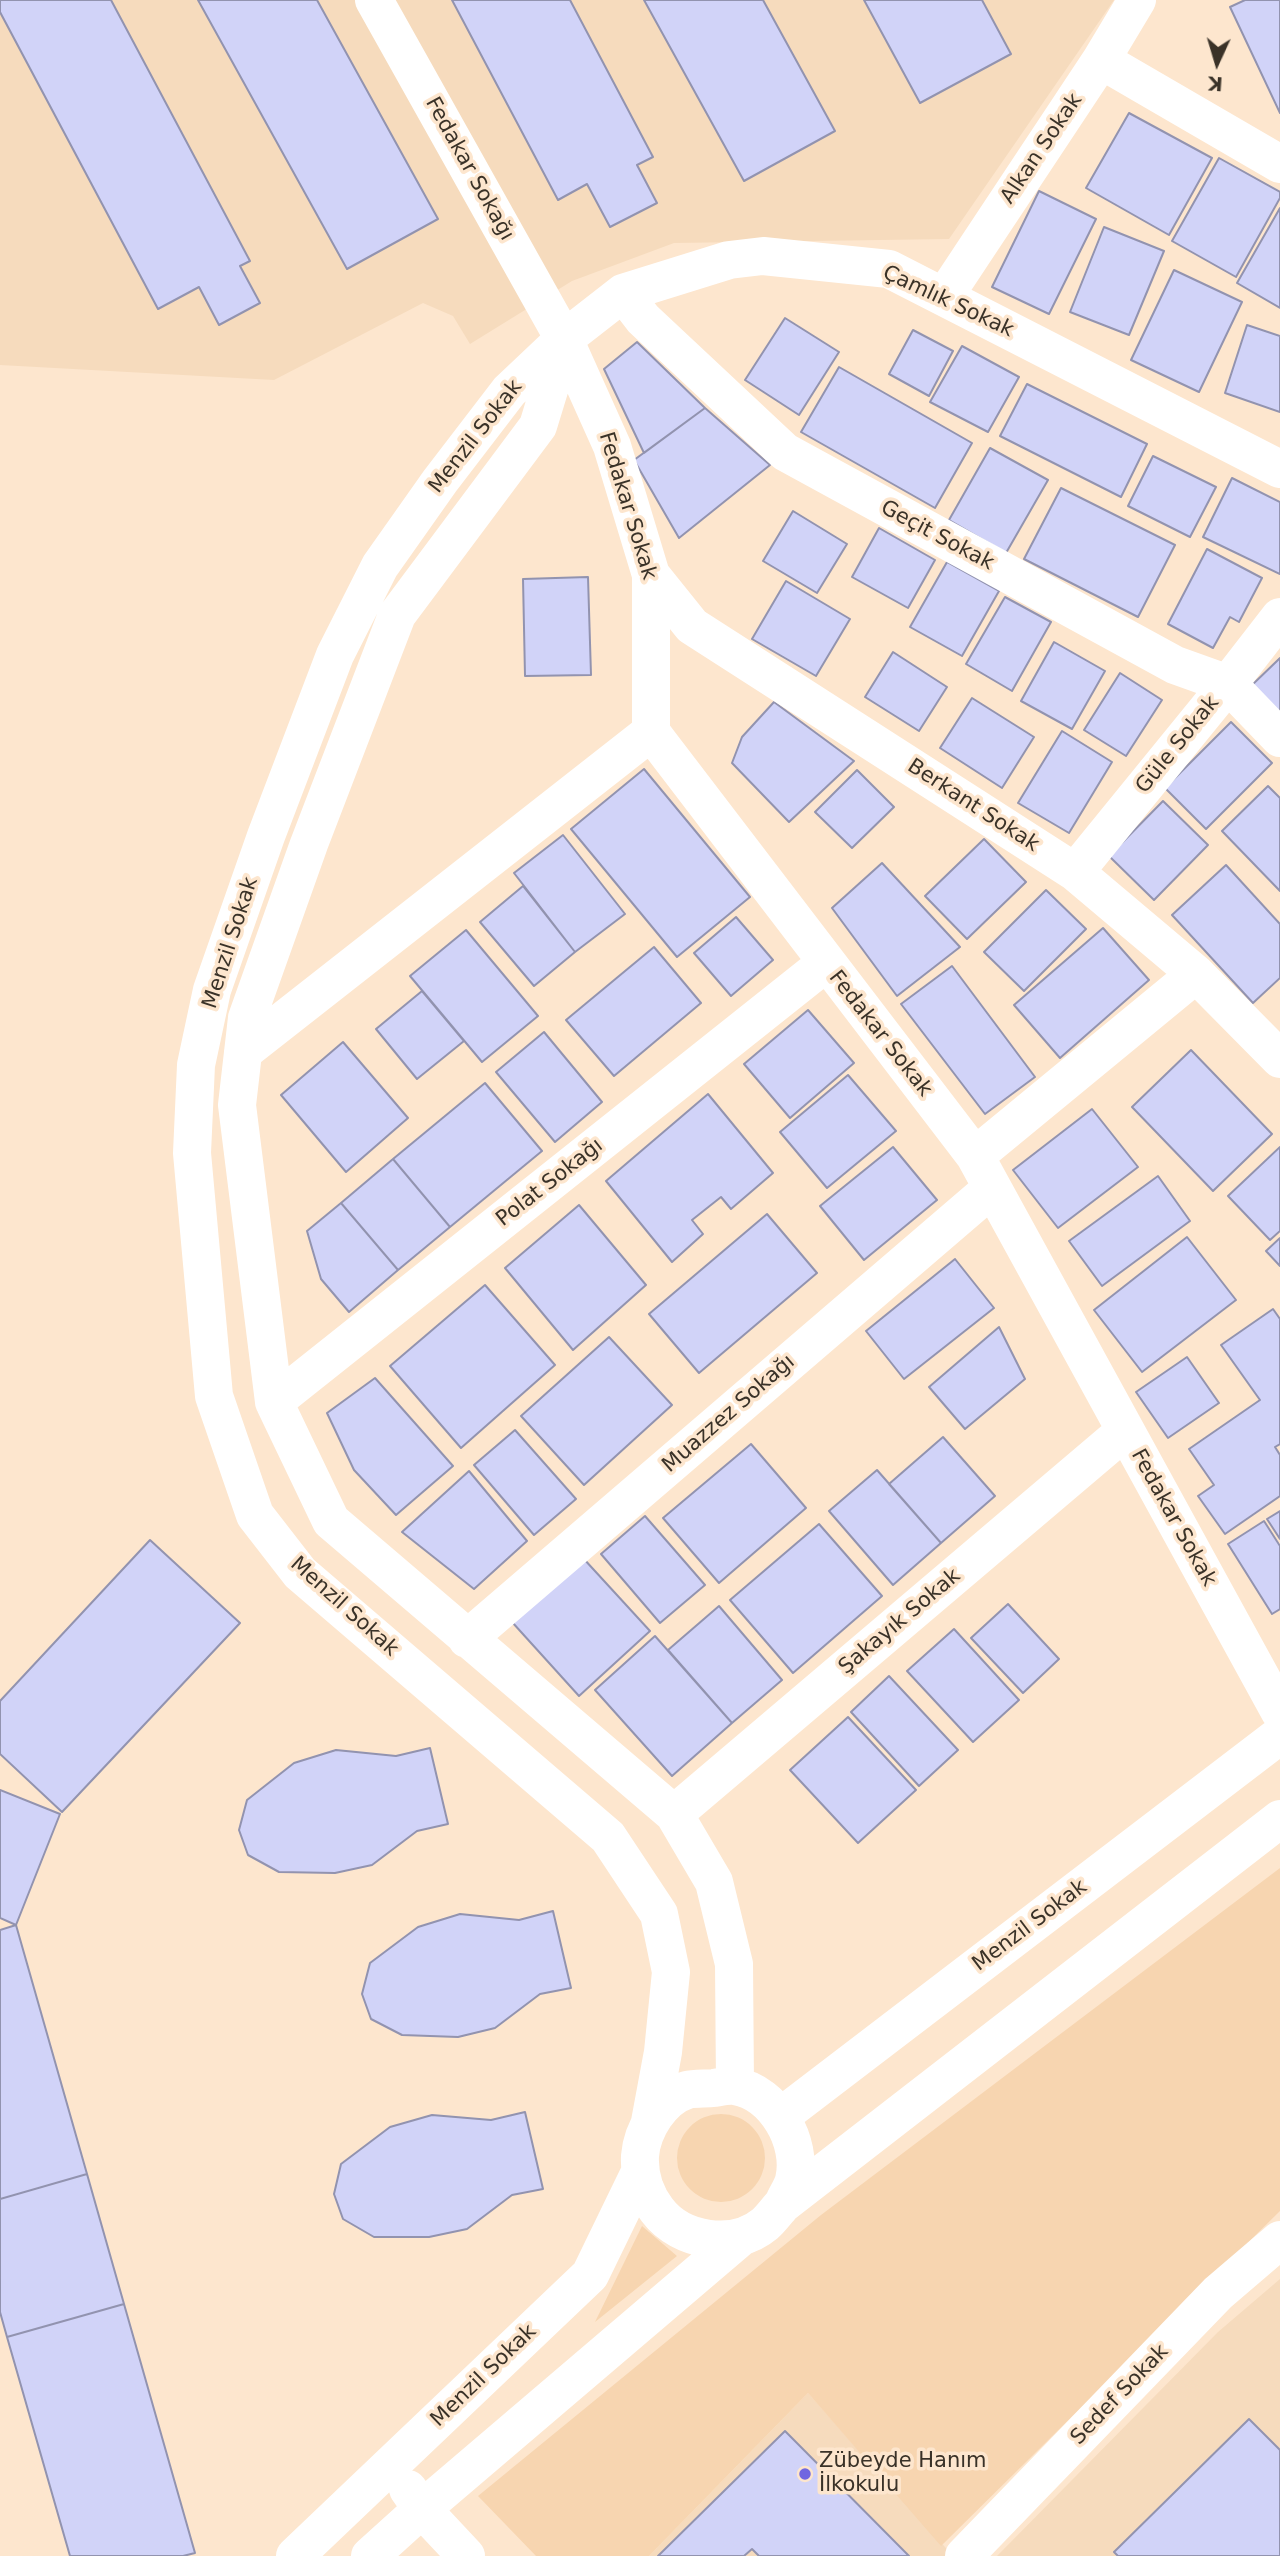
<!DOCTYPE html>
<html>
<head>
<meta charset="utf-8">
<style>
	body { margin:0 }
	#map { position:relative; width:1280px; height:2556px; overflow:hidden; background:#fde6ce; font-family:"DejaVu Sans",sans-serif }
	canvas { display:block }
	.north { position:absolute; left:1182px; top:28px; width:70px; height:70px; -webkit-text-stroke:5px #fde6ce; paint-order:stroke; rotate:184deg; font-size:19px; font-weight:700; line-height:28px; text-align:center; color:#3a3228 }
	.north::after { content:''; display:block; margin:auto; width:24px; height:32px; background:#3a3228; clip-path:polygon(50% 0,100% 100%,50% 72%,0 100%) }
</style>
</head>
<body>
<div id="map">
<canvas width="1280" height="2556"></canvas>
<div class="north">K</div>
</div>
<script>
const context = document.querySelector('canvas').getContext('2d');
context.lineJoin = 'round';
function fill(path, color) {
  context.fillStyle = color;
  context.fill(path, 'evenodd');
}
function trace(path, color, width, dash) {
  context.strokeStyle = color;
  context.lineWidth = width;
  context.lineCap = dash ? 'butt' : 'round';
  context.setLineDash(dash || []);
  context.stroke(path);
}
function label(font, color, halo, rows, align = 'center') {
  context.font = font + ' "DejaVu Sans",sans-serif';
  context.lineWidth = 7;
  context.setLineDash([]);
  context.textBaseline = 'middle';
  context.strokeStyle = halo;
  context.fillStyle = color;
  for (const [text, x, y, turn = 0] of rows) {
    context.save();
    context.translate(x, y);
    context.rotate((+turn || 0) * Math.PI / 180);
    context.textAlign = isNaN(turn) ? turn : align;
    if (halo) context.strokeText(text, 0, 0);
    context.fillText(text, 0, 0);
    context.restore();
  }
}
const built = new Path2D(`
	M0,0H1114L949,239L674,243L572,281L470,344L453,316L423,303L274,380L0,365Z
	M1280,2279V2556H997L1218,2332Z
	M808,2393L953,2556H649Z`);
const green = new Path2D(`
	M1280,1868V2211L941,2546L808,2393L649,2556H536L478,2496L821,2215Z
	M677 2158a44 44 0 1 1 88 0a44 44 0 1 1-88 0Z
	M642,2226L677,2256L595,2322Z`);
const building = new Path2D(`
	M0,0H111L250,261L240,266L260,303L219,325L199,287L158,309L0,12Z
	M198,0H317L438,219L347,269Z
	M452,0H570L653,157L637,165L657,203L610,227L587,184L558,200Z
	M644,0H763L835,131L744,181Z
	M864,0H982L1011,54L920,103Z
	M1245,0H1280V113L1230,7Z
	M1129,113L1212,158L1169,235L1086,188Z
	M1219,158L1280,192V198L1236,277L1172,241Z
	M1039,191L1096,219L1049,314L992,287Z
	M1280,208V308L1237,283Z
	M1104,227L1164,251L1129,335L1070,312Z
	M1174,270L1242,302L1199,392L1131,360Z
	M785,318L839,352L799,415L745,380Z
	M1247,325L1280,336V412L1225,393Z
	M913,330L953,351L929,396L889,374Z
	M637,342L705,408L644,453L604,369Z
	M962,346L1019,377L988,432L930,402Z
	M839,367L972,443L935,508L801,432Z
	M1027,384L1147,444L1121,497L1000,436Z
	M705,408L770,465L679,538L634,460Z
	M990,448L1048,480L1006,553L949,520Z
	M1153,456L1216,487L1190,537L1128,506Z
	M1232,478L1280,502V574L1203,537Z
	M1061,488L1175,545L1138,617L1024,559Z
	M793,511L847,544L817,593L763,561Z
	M879,528L935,560L908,608L852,577Z
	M1207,549L1262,578L1239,622L1230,617L1213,648L1168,624Z
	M947,562L999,591L962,656L910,627Z
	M588,577L591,675L525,676L523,579Z
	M786,581L850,619L816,676L752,639Z
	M1005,597L1051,622L1012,691L966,664Z
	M1054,642L1105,671L1072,729L1021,701Z
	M893,652L947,687L919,731L865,697Z
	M1280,658V716L1251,686Z
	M1120,673L1162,700L1126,756L1084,730Z
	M972,698L1034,737L1002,788L940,748Z
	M774,702L854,761L789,822L732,763L742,737Z
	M1231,722L1272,763L1206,829L1165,788Z
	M1062,731L1112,762L1069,833L1018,803Z
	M644,769L750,897L677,957L571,829Z
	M857,770L894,807L852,848L815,812Z
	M1268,786L1280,798V891L1222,831Z
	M1163,801L1208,845L1154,900L1109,856Z
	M563,835L625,914L575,952L514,873Z
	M984,839L1026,882L967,939L925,896Z
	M882,863L960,947L897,996L832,908Z
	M1226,865L1280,924V978L1253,1003L1172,915Z
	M523,886L575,952L534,986L480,922Z
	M1046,890L1086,929L1024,991L984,952Z
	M736,917L773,960L731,996L694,953Z
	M1103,928L1149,980L1060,1058L1014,1005Z
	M466,930L538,1016L482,1062L410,976Z
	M654,947L701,1003L614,1076L566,1020Z
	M952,966L1035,1077L985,1114L901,1004Z
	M422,991L464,1041L417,1079L376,1029Z
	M808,1010L854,1063L790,1118L744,1064Z
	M544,1032L602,1102L555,1142L496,1072Z
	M343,1042L408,1118L346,1172L281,1095Z
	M1191,1050L1272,1134L1213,1191L1132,1107Z
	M848,1075L896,1131L827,1188L780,1132Z
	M485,1083L542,1151L450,1227L393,1159Z
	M708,1094L773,1173L731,1209L721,1197L692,1220L703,1234L672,1262L606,1181Z
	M1092,1109L1138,1167L1058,1228L1013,1170Z
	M893,1147L937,1200L864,1260L820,1206Z
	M1280,1147V1231L1270,1240L1228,1196Z
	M393,1159L450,1227L398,1270L341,1203Z
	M1158,1176L1190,1221L1102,1286L1069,1241Z
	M341,1203L398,1270L349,1312L321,1279L307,1231Z
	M579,1205L646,1285L573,1350L505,1268Z
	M767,1214L817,1273L699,1373L649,1314Z
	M1187,1237L1236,1300L1142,1372L1094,1310Z
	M1280,1238V1266L1266,1251Z
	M955,1259L994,1308L904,1379L866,1331Z
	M485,1285L555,1365L461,1448L390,1366Z
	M1273,1309L1280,1319V1444L1275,1447L1280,1455V1496L1225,1534L1198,1496L1214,1485L1189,1449L1260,1400L1221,1345Z
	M999,1327L1025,1379L965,1429L929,1387Z
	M609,1337L672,1405L584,1485L521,1416Z
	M1187,1357L1219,1403L1168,1438L1136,1392Z
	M375,1378L453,1466L396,1515L354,1470L327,1413Z
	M515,1430L576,1499L534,1535L474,1465Z
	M943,1437L995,1496L941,1543L889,1484Z
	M751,1444L806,1508L719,1583L663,1518Z
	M877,1470L941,1543L893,1585L829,1511Z
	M469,1471L527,1541L474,1589L402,1532Z
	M1280,1511V1539L1267,1519Z
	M645,1516L705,1585L660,1623L601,1554Z
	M1264,1521L1280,1546V1609L1272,1614L1228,1544Z
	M819,1524L882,1596L793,1673L730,1600Z
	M150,1540L240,1623L62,1812L0,1754V1701Z
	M583,1558L650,1631L579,1696L512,1622Z
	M1008,1604L1059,1659L1023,1693L971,1638Z
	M719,1606L782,1680L732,1723L668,1650Z
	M954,1629L1019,1700L973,1742L907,1671Z
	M655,1636L732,1723L672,1776L595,1690Z
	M889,1676L958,1750L919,1786L851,1712Z
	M848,1717L916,1790L858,1843L790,1770Z
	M430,1748L448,1824L417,1831L372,1865L335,1873L279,1872L248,1855L239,1830L247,1800L294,1763L336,1750L396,1756Z
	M0,1790L60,1814L16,1925L0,1918Z
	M553,1911L571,1988L540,1994L495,2028L458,2037L402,2035L371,2019L362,1994L370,1963L418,1927L460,1914L519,1920Z
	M16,1925L87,2174L0,2199V1930Z
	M525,2112L543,2189L512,2195L467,2229L429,2237H374L343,2219L334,2194L341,2164L390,2127L432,2115L491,2120Z
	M87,2174L124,2304L7,2337L0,2312V2199Z
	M124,2304L195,2553L183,2556H70L7,2337Z
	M1249,2419L1280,2450V2556H1118L1114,2552Z
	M785,2431L909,2556H759L752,2549L744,2556H658Z`);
const street = new Path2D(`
	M374,0L564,339L612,446L651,575V732L975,1156L1280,1712
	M1101,60L1280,164
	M623,293L643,319L785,452L1175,665L1228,684L1280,738
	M944,297L1101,60L1137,0
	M564,341L538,426L397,615L309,844L247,1018L237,1105L274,1402L331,1521L674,1814L714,1882L734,1964L735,2086
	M651,575L692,626L1075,872L1196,974L1280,1059
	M1075,872L1228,684L1280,617
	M243,1052L651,732
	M975,1156L1196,974
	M274,1402L826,963
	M467,1639L991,1189
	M674,1814L1125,1431
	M780,2117L1280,1735
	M650,2122L663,2052L671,1972L659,1914L608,1837L300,1573L255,1515L214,1396L192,1153L196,1065L212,990L266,836L335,655L380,566L440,481L509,391L564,339L623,293L729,260L763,256L889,269L1280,469
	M783,2204C786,2196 792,2188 794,2180C803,2142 775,2093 735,2086C729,2085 720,2087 714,2088C706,2089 695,2088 687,2090C661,2098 642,2130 640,2156C639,2176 644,2193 657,2210C681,2242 734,2250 765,2224C772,2218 777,2210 783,2204L1280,1819
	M408,2489L422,2509L466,2556
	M295,2556L590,2275L640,2172
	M370,2556L422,2509L741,2237
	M964,2556L1218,2293L1280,2240`);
const markers = [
	[805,2474,7,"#7066e0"]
];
const streetNames = [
	["Alkan Sokak",1042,149,-56],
	["Fedakar Sokağı",469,169,61],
	["Çamlık Sokak",948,302,25],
	["Menzil Sokak",476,437,-52],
	["Fedakar Sokak",627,506,73],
	["Geçit Sokak",937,536,28],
	["Güle Sokak",1178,745,-51],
	["Berkant Sokak",973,806,33],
	["Menzil Sokak",231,943,-72],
	["Fedakar Sokak",880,1034,52],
	["Polat Sokağı",550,1183,-38],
	["Muazzez Sokağı",729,1414,-41],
	["Fedakar Sokak",1173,1518,61],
	["Menzil Sokak",344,1607,42],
	["Şakayık Sokak",900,1622,-40],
	["Menzil Sokak",1030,1926,-37],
	["Menzil Sokak",484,2376,-44],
	["Sedef Sokak",1120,2395,-46]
];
const poiNames = [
	["Zübeyde Hanım",819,2462],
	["İlkokulu",819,2486]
];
fill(built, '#f6dbbd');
fill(green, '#f7d5b0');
fill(building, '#d1d3f8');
trace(building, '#9293af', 2);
trace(street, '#fff', 38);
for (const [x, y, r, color] of markers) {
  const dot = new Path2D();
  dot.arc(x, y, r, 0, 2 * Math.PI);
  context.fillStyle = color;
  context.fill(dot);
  trace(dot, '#fde6ce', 2.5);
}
label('21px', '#3a3228', '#fde6ce', streetNames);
label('21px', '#3a3228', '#fde6ce', poiNames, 'left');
</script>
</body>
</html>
